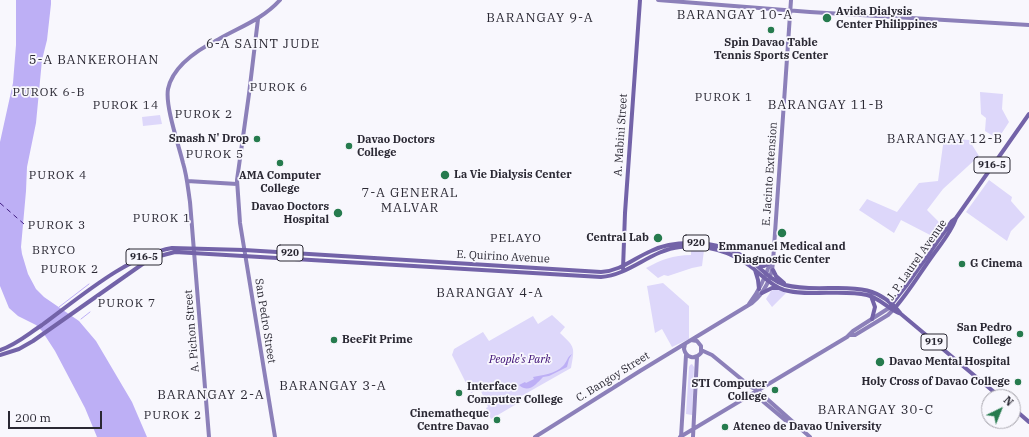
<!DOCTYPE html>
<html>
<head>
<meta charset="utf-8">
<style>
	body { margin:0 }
	#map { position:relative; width:1029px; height:437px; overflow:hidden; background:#f8f7fd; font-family:"IBM Plex Serif",serif }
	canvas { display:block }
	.north { position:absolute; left:981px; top:389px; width:40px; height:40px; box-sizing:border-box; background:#f8f7fd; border:1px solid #a6a4ac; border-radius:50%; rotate:43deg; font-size:11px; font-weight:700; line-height:16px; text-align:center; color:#2a2833 }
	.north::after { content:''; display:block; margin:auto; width:14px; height:18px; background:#267b4e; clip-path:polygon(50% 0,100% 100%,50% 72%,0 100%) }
	.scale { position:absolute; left:8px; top:411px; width:94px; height:18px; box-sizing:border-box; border:2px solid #2a2833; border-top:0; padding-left:5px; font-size:12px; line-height:14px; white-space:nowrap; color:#2a2833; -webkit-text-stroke:3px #f8f7fd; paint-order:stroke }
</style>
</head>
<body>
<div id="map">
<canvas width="1029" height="437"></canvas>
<div class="north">N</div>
<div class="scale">200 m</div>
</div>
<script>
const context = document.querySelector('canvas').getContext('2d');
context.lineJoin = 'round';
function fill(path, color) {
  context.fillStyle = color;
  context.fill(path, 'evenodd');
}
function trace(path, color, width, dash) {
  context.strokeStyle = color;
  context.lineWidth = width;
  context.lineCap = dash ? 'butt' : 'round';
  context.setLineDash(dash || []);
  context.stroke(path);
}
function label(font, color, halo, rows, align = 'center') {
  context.font = font + ' "IBM Plex Serif",serif';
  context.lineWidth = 3.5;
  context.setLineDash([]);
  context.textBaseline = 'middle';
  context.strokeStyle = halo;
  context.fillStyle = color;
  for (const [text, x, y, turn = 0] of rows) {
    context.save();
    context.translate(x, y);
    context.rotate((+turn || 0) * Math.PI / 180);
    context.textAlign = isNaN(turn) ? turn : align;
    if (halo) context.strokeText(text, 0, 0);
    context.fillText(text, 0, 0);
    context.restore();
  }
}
const green = new Path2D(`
	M980,92L1003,94L1002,109L1009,122L998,139L985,131L986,118L981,114Z
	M160,115L162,124L143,126L142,117Z
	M944,138L969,140L979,156L943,189L927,210L941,224L934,237L901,220L894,233L859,210L867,199L897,212L919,183L938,181Z
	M989,180L1012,197L1011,201L1025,217L1011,231L1007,241L966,212Z
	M691,248L704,250L702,266L692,268L668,276L664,275L658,278L646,268C661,260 673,255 691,255Z
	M663,283L689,306V339L672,347L662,329L655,333L647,286Z
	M775,289H778L786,293L772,307L766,299L771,291Z
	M552,315L565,327L560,333C575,347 575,347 571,368L518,398L520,402L491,419L486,408L488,407L480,389L471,393L452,355L454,349L483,332L489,341L533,316L538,324Z
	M692,364L694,367L692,415L686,414L689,367L690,365Z`);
const water = new Path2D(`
	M16,0H51V4L47,40L42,60L36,123L27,167L26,191L21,247L22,254L28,274L36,289L44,297L79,321L96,341L132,402L147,437H97L85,408L55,351L42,331L36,325L18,316L9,308L0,286V142L13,83L16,45Z
	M572,354L569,359L567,367L549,376L543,377C536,384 529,394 519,385L525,382L526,383L534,379L533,377C543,375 555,374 563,366C567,362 567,357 572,354Z`);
const stream = new Path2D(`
	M59,307L89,284
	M81,319L90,312`);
const ferry = new Path2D(`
	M0,203L24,224`);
const secondary = new Path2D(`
	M658,0L810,12L1029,25
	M258,19L249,94L237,180L240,223L275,437
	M187,181L237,184
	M749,304C759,291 766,276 771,260
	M850,335H855L888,315L892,311
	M685,344L684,349C686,358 695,360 701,353V346L697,341L691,340
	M701,350L712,355L751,387L757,390L810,437
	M749,384L764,386
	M753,393L785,420L791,422
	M209,437L190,202C188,189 187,176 183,163C179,146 165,106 168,89C173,65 199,49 219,39C240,27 263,19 280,0
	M535,437L640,371L752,303C764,293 772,278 773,262L791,0
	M680,437L847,337L853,331L889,308
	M681,437L686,355
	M693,437L697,357`);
const primary = new Path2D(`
	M758,266H764L770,263
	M623,269L625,213L640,0
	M755,270L758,280L759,289
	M773,270L776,276L784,283
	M762,293L772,288H779
	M871,296L875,307L872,319
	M891,305L906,286L952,221L956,218
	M894,309C909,292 920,273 933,255C941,244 952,231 956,218L1029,114
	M0,350C16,345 28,334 42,325C79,298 127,256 172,248L244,250L601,272C621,271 634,258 651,251C663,245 676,243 690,243C713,242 737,250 755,264C764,272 773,281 785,285C828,296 869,272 901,314L1000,397
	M0,355L19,349L33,341L144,263L156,257L175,252L601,277C630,275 651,250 680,247C705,244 730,251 750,266C761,274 770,285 784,290C809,297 841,289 867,295C880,298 888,309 901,314
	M1013,408L1029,422`);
const markers = [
	[827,18,5,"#267b4e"],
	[771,30,4,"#267b4e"],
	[257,139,4,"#267b4e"],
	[349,146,4,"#267b4e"],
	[280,163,4,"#267b4e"],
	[445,175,5,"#267b4e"],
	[338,213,5,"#267b4e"],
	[782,233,5,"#267b4e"],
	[658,238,5,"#267b4e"],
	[962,264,4,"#267b4e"],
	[1020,334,4,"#267b4e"],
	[334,340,4,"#267b4e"],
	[880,362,5,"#267b4e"],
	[1018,382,4,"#267b4e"],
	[775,390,4,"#267b4e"],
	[459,393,4,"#267b4e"],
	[497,420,4,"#267b4e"],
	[725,427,4,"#267b4e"]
];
const shields = [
	[992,165,36],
	[696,243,26],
	[290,253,26],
	[144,257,36],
	[934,342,26]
];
const shieldNames = [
	["916-5",992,165],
	["920",696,243],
	["920",290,253],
	["916-5",144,257],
	["919",934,342]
];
const poiNames = [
	["Avida Dialysis",836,12],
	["Center Philippines",836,25],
	["Spin Davao Table",771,43,"center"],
	["Tennis Sports Center",771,56,"center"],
	["Smash N' Drop",249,139,"right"],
	["Davao Doctors",357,140],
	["College",357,153],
	["La Vie Dialysis Center",454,175],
	["AMA Computer",280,176,"center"],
	["College",280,189,"center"],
	["Davao Doctors",329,207,"right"],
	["Hospital",329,220,"right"],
	["Central Lab",649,238,"right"],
	["Emmanuel Medical and",782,247,"center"],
	["Diagnostic Center",782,260,"center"],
	["G Cinema",970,264],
	["San Pedro",1012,328,"right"],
	["College",1012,341,"right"],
	["BeeFit Prime",342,340],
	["Davao Mental Hospital",889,362],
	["Holy Cross of Davao College",1010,382,"right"],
	["STI Computer",767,384,"right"],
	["College",767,397,"right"],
	["Interface",467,387],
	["Computer College",467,400],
	["Cinematheque",489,414,"right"],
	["Centre Davao",489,427,"right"],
	["Ateneo de Davao University",733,427]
];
const streetNames = [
	["A. Mabini Street",621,135,-86],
	["E. Jacinto Extension",770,174,-86],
	["E. Quirino Avenue",503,257,3],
	["J. P. Laurel Avenue",917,260,-55],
	["San Pedro Street",265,321,81],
	["A. Pichon Street",192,331,-95],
	["C. Bangoy Street",613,377,-32]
];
const parkNames = [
	["People's Park",520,360]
];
const neighbourhoodNames = [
	["PUROK 6",279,88],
	["PUROK 6-B",49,93],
	["PUROK 1",724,98],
	["PUROK 14",126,106],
	["PUROK 2",204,115],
	["PUROK 5",215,155],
	["PUROK 4",58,176],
	["PUROK 1",162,219],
	["PUROK 3",57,226],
	["PELAYO",516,239],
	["BRYCO",54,251],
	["PUROK 2",70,270],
	["PUROK 7",127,304],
	["PUROK 2",173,416]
];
const quarterNames = [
	["BARANGAY 10-A",735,15],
	["BARANGAY 9-A",540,18],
	["6-A SAINT JUDE",263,44],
	["5-A BANKEROHAN",94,60],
	["BARANGAY 11-B",826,105],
	["BARANGAY 12-B",945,139],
	["7-A GENERAL",410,193],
	["MALVAR",410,208],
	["BARANGAY 4-A",490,293],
	["BARANGAY 3-A",333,386],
	["BARANGAY 2-A",211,395],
	["BARANGAY 30-C",876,410]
];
fill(green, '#ddd7fa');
fill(water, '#bdaff5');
trace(stream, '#bdaff5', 1);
trace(ferry, '#431f83', 1, [5, 4]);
trace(secondary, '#8c80b9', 4);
trace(primary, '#7363a8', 4);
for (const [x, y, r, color] of markers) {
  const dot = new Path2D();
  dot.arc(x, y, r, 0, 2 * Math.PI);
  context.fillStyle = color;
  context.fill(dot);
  trace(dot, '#f8f7fd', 1.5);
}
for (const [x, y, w] of shields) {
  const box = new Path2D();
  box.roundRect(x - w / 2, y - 8, w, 16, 3);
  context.fillStyle = '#f8f7fd';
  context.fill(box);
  trace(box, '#2a2833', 1);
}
label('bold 10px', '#2a2833', null, shieldNames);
label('bold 11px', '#2a2833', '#f8f7fd', poiNames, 'left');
label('11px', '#2a2833', '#f8f7fd', streetNames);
label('italic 11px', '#34056f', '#f8f7fd', parkNames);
context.letterSpacing = '1px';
label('12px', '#2a2833', '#f8f7fd', neighbourhoodNames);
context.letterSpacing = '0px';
context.letterSpacing = '1px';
label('13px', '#2a2833', '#f8f7fd', quarterNames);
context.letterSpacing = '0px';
</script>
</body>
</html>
